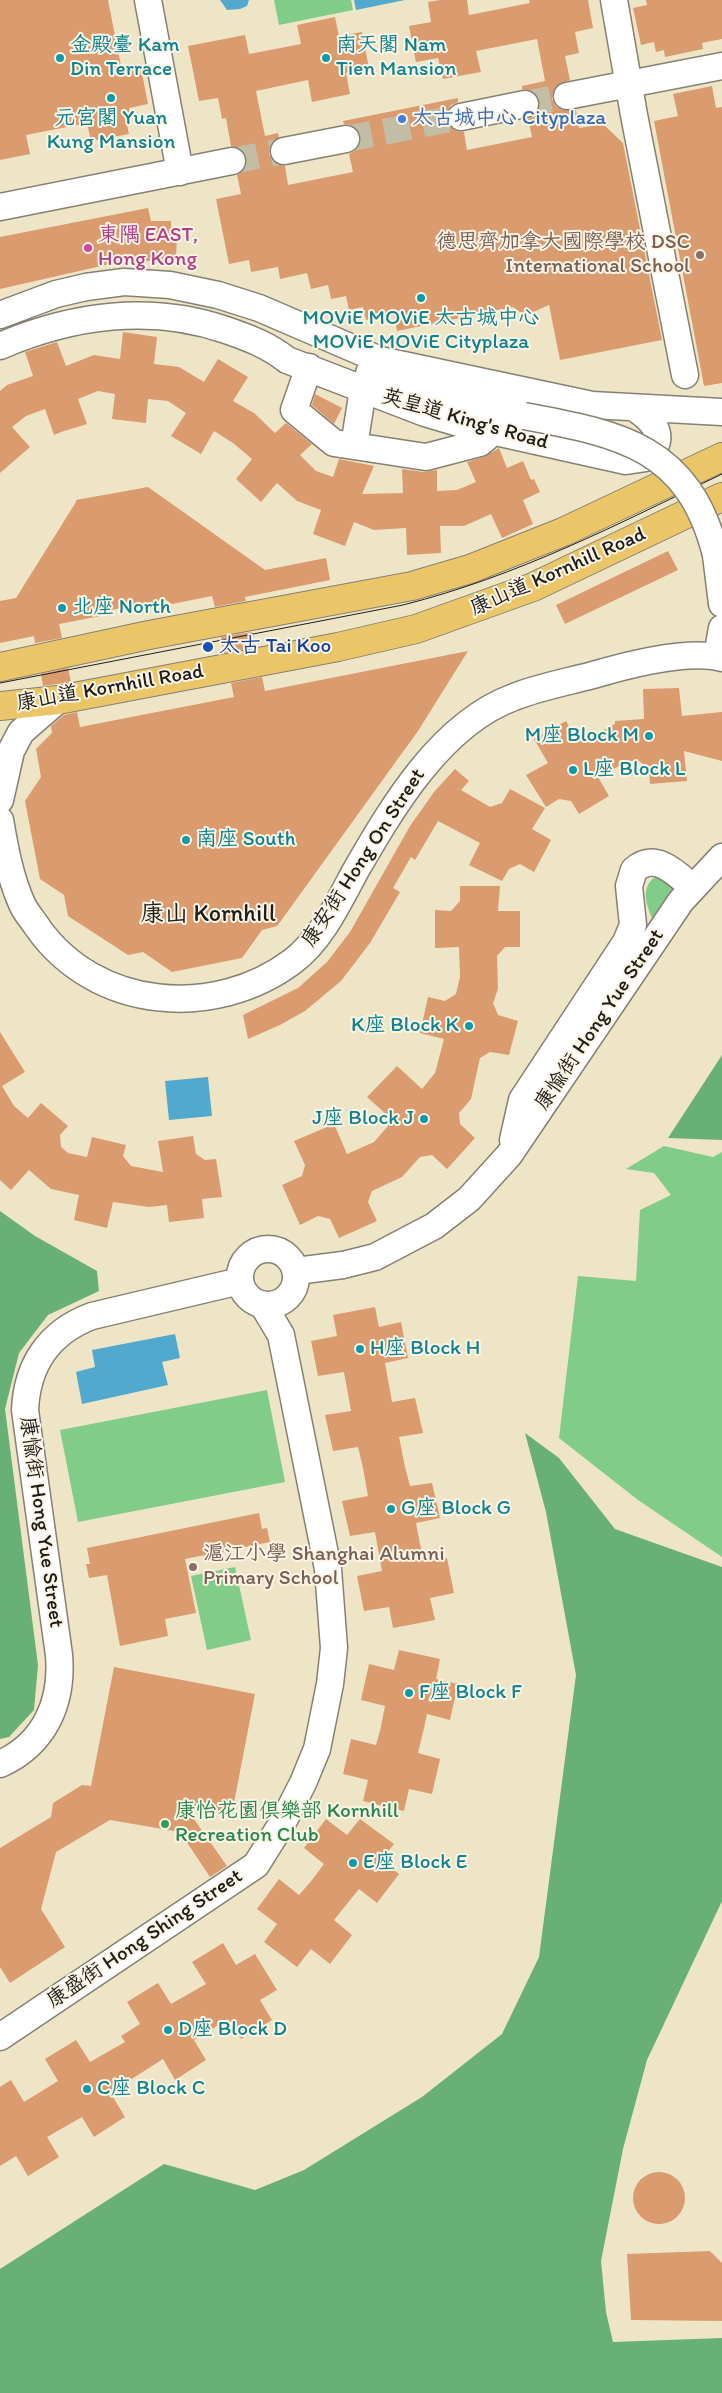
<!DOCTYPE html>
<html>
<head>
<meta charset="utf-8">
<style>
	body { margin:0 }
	canvas { display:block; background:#eee5c7 }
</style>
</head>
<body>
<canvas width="722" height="2393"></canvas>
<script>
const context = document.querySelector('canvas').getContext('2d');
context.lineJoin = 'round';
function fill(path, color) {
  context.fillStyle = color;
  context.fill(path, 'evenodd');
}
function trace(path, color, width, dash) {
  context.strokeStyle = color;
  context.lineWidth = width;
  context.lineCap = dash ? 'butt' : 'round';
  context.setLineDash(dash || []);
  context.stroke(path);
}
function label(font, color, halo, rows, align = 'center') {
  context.font = font + ' Itim,"LXGW WenKai TC",sans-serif';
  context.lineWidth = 4;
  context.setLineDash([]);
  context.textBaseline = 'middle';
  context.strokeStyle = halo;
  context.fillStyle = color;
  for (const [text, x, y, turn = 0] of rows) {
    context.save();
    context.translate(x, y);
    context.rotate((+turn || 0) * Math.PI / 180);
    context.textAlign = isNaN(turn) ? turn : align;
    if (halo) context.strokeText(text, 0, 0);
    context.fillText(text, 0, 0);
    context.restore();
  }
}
const green = new Path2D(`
	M274,0H351L353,10L279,25Z
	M656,876L683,878L653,921C647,905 639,889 656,876Z
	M664,1146L713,1157L722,1152V1557L638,1500L559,1438L578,1276L636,1281L640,1210L671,1195L654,1173L626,1169Z
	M267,1390L285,1482L78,1522L60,1430Z
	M235,1567L251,1640L207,1650L191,1576Z`);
const forest = new Path2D(`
	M722,1055V1140L668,1138Z
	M0,1211L35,1236L97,1271L99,1291L48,1315L19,1353L5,1409L38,1665L34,1710L9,1737L0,1739Z
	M525,1433L559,1458L615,1529L722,1567V1901L647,2060L623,2149L601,2261L606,2312L613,2342L722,2338V2393H0V2269L164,2164L255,2190L304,2170L422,2097L502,2034L539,1957L576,1675L546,1512Z`);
const water = new Path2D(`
	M220,0H249L247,6L240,9L227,10Z
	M354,0H405L356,10Z
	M208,1077L212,1116L169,1120L165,1081Z
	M175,1334L180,1358L162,1362L168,1385L82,1404L76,1372L95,1367L92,1350Z`);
const building = new Path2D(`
	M0,0H108L122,71L141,68L148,104L129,108L130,115L125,116L129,134L91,141L87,123L26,135L30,154L0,160Z
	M440,0H467L469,15L530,3L529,0H588L593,28L575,32L579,53L565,56L570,80L557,85L553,92L552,99L556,106L562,110H576L579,128L603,124L623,143L662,340L560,360L549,305L531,313L523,314L513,307L397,331L394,315L366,320L363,307L349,310L346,296L331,299L328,285L311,289L307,273L280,279L278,267L251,272L249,260L229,264L216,199L241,194L237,175L246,166L247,159L243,151L231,146L226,118L222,119L218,98L199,101L188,46L245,35L249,54L270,50L301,44L297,25L335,17L339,36L362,32L369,68L346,73L350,94L312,102L308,80L256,91L265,136L278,133L279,137L270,146L269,154L273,161L285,166L288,185L353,172L349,154L355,151L360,144L361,136L357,129L351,125L344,124L343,121L458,98V102L451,105L447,112L446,120L450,127L457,131L464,132L467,150L532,137L528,119L535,115L539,109L540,102L536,94L529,90L522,89V86L545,81L537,39L476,51L481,72L443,79L438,58L416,62L409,26L431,22L428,2Z
	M646,0H722V39L702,43L703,49L665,57L664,50L656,52L654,42L641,45L633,8L647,5Z
	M712,86L716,108L722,107V383L704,386L654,121L678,116L673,94Z
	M148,208L151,221H171V235H177L176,259L110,264L0,289V237Z
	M123,332L157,337L154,364L179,367L204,382L218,359L248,377L233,401L254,413L275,433L286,423L312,444L300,455L316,471L333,477L339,459L374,466L362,494L403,493L402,469L424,472L437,470V491L457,490L476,482L467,462L484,457L499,448L507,468L523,461L531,480L534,479L540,492L523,500L533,524L502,538L491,514L464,526H440L441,553L407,555L406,528L374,530L354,522L345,546L313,534L321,510L297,501L277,483L261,502L248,490L236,479L252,459L233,443L214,431L201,454L171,436L186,413L168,401L148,399L146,423L112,419L115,394L98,391L78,399L87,424L61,432L54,435L45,409L26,416L12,427L30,447L0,473V391L7,385L33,376L25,352L57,342L66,366L94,355L120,359Z
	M315,394L342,408L334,424L312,405Z
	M148,487L265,570L326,558L330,580L245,597L246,601L215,607L212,596L172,604L166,600L111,610L106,615L59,624L62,638L35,643L34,636L0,643V601L16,598L76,502V500Z
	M668,551L678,570L565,624L556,605Z
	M252,632L256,647L224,653L221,637Z
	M468,651L418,731L283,918L277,926L262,930L242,958L172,972L143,952L128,955L68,916L64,895L40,879L25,801L41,777L36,749L52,733L51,726L64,715L77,712L80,727L234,697L231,683L262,677L265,691Z
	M68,668L71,682L43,686L41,674Z
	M679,688L682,716L722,712V761L684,751L687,781L650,784L649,768L639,761H629L598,777L609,796L579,814L571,801L559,799L546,807L526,775L548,763L534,739L566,721L575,737L587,739L615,724V721L644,719L643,689Z
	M455,769L469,781L461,790L490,807L502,803L510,789L545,808L532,829L551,840L534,872L520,864L509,869L502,881L469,865L480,843L438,821L415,860L411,857L393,888L400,892L370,943L341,981L305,1011L280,1025L248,1039L243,1015L298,988L327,962L350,932L410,826L434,792Z
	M460,886H500L498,911H520V947H505L497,956L498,989L493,1003L498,1015L518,1021L509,1055L490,1052L480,1058L471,1099L459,1113L460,1124L475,1138L447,1169L432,1155L420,1157L402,1177L372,1191L368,1202L377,1221L339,1238L330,1219L318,1216L300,1225L282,1185L302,1176L305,1165L294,1141L334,1124L347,1154L374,1142L388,1126L387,1115L367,1097L397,1066L422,1089L435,1073L444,1039L420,1033L428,997L445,1001L456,994L460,977L459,947L435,948V910L451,911L460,901Z
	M0,1032L25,1072L2,1086L14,1106L28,1118L41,1103L68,1126L60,1135L61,1147L68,1153L87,1157L92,1137L126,1145L123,1156L131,1166L163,1172L158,1141L193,1136L196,1154L205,1160L216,1159L222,1197L202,1199L204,1218L169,1222L167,1205L149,1207L113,1202L107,1228L74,1220L79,1195L51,1189L29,1170L11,1190L0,1180Z
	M375,1307L379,1327L401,1322L408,1358L385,1363L392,1402L415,1398L423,1433L399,1437L405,1467L410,1486L432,1483L440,1518L416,1523L420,1544L424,1562L447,1558L454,1593L430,1598L435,1620L393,1628L389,1607L364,1611L357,1576L382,1571L375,1532L350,1536L342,1501L368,1496L363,1468L358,1447L333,1451L325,1415L351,1411L344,1372L318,1376L311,1341L337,1336L333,1315Z
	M259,1513L262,1529L267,1528L270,1542L185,1559L196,1613L165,1619L168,1636L120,1646L107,1575L89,1578L86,1564H90L87,1548Z
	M399,1650L440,1659L436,1679L458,1684L450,1720L427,1714L424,1728L418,1753L440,1759L432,1794L409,1789L404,1811L363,1801L368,1780L343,1774L351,1739L376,1745L380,1731L385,1706L361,1700L369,1664L394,1670Z
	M114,1667L255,1694L232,1813L184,1805L227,1866L210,1877L180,1832L110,1820L56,1852L41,1909L65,1947L10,1983L0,1967V1848L51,1817L53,1803L82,1785L91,1786Z
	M326,1819L347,1835L360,1819L394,1844L381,1860L399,1874L377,1903L359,1889L334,1920L352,1935L330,1964L311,1949L297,1967L264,1942L277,1924L257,1909L279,1879L299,1895L312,1880L324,1864L304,1848Z
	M223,1943L236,1965L255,1954L277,1990L260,2000L272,2020L241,2039L228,2019L194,2040L206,2060L175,2080L163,2059L127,2082L130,2087L113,2097L125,2117L94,2137L82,2117L47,2137L59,2157L28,2176L16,2156L0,2166V2087L11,2080L24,2102L58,2081L45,2059L76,2040L90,2062L125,2042L121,2036L140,2024L127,2002L158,1983L171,2004L206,1984L192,1962Z
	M633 2198a26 26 0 1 1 52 0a26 26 0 1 1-52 0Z
	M710,2251L722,2263V2321L631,2320L627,2254Z`);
const minorTunnel = new Path2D(`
	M525,104L567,96
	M346,139L461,117
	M232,161L284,151`);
const minor = new Path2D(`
	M148,0L180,172
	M614,0L634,115L685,375
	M567,96L722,66
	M461,117L525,104
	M284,151L346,139
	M0,207L232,161
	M0,315L56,294L86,287L124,282L170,285L218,295L259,308L380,360L592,405L722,412
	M0,346C72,315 151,304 226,330C249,338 268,345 287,360L425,413L469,426L626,461L646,458C667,438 656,422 636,409
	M309,367L294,410L334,443L426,457L480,443L494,431
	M369,373L440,395L524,416
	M354,446L361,402L365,391
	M716,555L722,604
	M717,657L722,628
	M0,800L11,751L21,732L58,700
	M0,820C5,849 10,877 22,904C26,913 33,920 38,928C96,1010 215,1020 293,961C322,939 339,901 356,870C393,806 441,724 514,697C539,687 567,682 593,675C627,665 688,649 722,658
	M513,1140L522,1100L626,942L633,925L629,886L634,870C655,851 676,873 692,887
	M240 1277a28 28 0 1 1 56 0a28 28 0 1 1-56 0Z
	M296,1271L343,1265L375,1257L434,1226L469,1199L509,1155L681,901L722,857
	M0,1764C45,1744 63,1702 59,1655L25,1410C27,1365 49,1332 92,1316L240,1281
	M0,2037L256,1865L283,1822L303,1783L317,1749L330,1684L334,1648L328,1569L281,1335L263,1305`);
const major = new Path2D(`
	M0,667L149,635L412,586L470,569L563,532L722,457
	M0,706L58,700L338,647L416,629L533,587L722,497`);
const tram = new Path2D(`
	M0,683L403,605C518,576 616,525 722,474`);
const minorBridge = new Path2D(`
	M524,416C621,434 689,447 716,555`);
const markers = [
	[60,58,5,"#0f9aa8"],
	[326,58,5,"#0f9aa8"],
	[111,98,5,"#0f9aa8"],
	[402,119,5,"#3f7fe0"],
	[88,248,5,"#d1479c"],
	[700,255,5,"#8d6e63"],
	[421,298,5,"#0f9aa8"],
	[62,608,5,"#0f9aa8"],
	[208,647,6,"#1a4fb4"],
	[649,736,5,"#0f9aa8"],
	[573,770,5,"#0f9aa8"],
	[186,840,5,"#0f9aa8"],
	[469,1026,5,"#0f9aa8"],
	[424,1119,5,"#0f9aa8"],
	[360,1349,5,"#0f9aa8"],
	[391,1509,5,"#0f9aa8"],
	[193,1567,5,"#8d6e63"],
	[409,1693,5,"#0f9aa8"],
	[165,1824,5,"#2e9e5b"],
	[353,1863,5,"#0f9aa8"],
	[168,2030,5,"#0f9aa8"],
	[87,2089,5,"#0f9aa8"]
];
const cultureNames = [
	["金殿臺 Kam",70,46],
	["Din Terrace",70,70],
	["南天閣 Nam",336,46],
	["Tien Mansion",336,70],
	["元宮閣 Yuan",111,119,"center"],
	["Kung Mansion",111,143,"center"],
	["MOViE MOViE 太古城中心",421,319,"center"],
	["MOViE MOViE Cityplaza",421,343,"center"],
	["北座 North",72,608],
	["M座 Block M",639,736,"right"],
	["L座 Block L",583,770],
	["南座 South",196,840],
	["K座 Block K",459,1026,"right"],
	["J座 Block J",414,1119,"right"],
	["H座 Block H",370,1349],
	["G座 Block G",401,1509],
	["F座 Block F",419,1693],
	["E座 Block E",363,1863],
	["D座 Block D",178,2030],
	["C座 Block C",97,2089]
];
const shopNames = [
	["太古城中心 Cityplaza",412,119]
];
const hotelNames = [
	["東隅 EAST,",98,236],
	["Hong Kong",98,260]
];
const educationNames = [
	["德思齊加拿大國際學校 DSC",690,243],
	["International School",690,267],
	["滬江小學 Shanghai Alumni",203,1555,"left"],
	["Primary School",203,1579,"left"]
];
const streetNames = [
	["英皇道 King's Road",465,420,16],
	["康山道 Kornhill Road",558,572,-24],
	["康山道 Kornhill Road",110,688,-10],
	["康安街 Hong On Street",364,858,-57],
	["康愉街 Hong Yue Street",600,1020,-56],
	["康愉街 Hong Yue Street",41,1522,82],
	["康盛街 Hong Shing Street",145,1939,-34]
];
const transitNames = [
	["太古 Tai Koo",219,647]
];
const leisureNames = [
	["康怡花園俱樂部 Kornhill",175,1812],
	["Recreation Club",175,1836]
];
const quarterNames = [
	["康山 Kornhill",208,915]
];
fill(green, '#81cc89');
fill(forest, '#68b075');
fill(water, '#52a9ce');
fill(building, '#da9b6f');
trace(minorTunnel, '#c4bda5', 26, [26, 13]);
trace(minor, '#858072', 29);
trace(major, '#858072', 30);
trace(minor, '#fff', 26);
trace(major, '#ebc669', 28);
trace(tram, '#1c1c1c', 1);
trace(minorBridge, '#858072', 29, []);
trace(minorBridge, '#fff', 26);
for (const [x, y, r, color] of markers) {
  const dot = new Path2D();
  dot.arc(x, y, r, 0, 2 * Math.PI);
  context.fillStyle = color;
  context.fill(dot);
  trace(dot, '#fcf5e5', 2);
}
label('21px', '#0d838f', '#fcf5e5', cultureNames, 'left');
label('21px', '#366cbe', '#fcf5e5', shopNames, 'left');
label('21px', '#b23c85', '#fcf5e5', hotelNames, 'left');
label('21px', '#785e54', '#fcf5e5', educationNames, 'right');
label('21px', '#1c1c1c', '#fcf5e5', streetNames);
label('21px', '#164399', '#fcf5e5', transitNames, 'left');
label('21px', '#27864d', '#fcf5e5', leisureNames, 'left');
label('24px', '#1c1c1c', '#fcf5e5', quarterNames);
</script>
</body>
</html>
